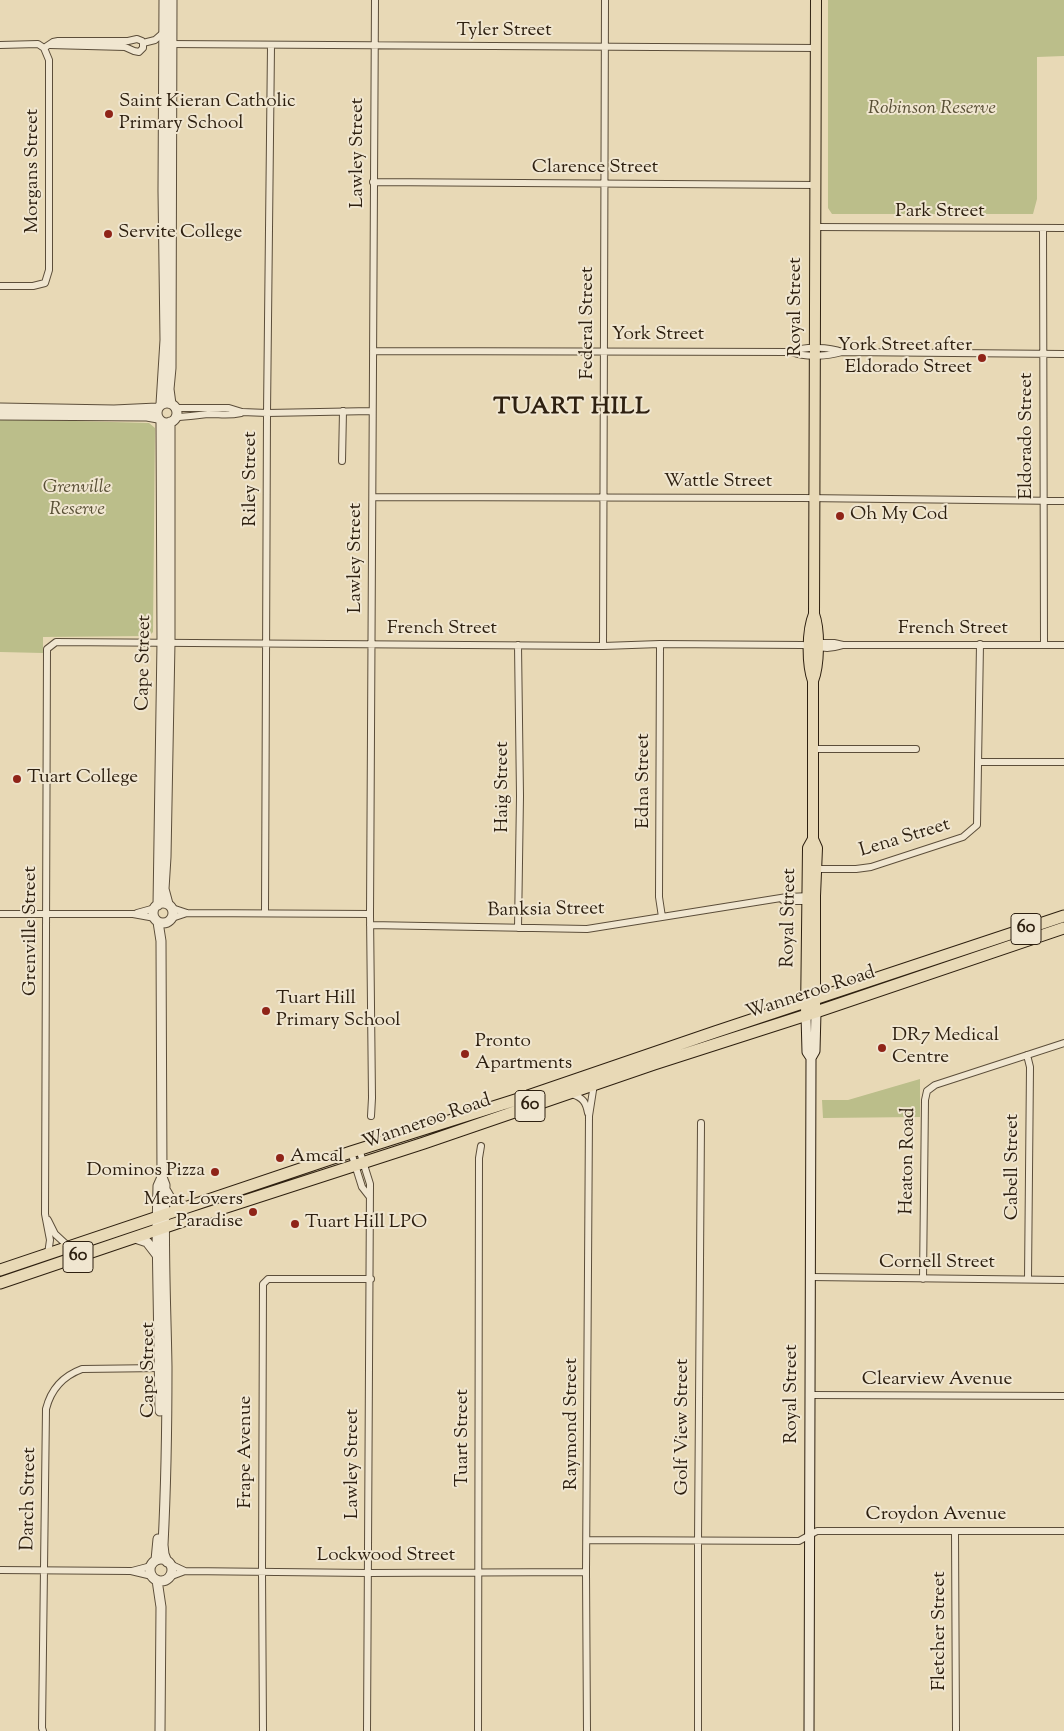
<!DOCTYPE html>
<html>
<head>
<meta charset="utf-8">
<style>
	body { margin:0 }
	canvas { display:block; background:#e8d9b6 }
</style>
</head>
<body>
<canvas width="1064" height="1731"></canvas>
<script>
const context = document.querySelector('canvas').getContext('2d');
context.lineJoin = 'round';
function fill(path, color) {
  context.fillStyle = color;
  context.fill(path, 'evenodd');
}
function trace(path, color, width, dash) {
  context.strokeStyle = color;
  context.lineWidth = width;
  context.lineCap = dash ? 'butt' : 'round';
  context.setLineDash(dash || []);
  context.stroke(path);
}
function label(font, color, halo, rows, align = 'center') {
  context.font = font + ' "Sorts Mill Goudy",serif';
  context.lineWidth = 4;
  context.setLineDash([]);
  context.textBaseline = 'middle';
  context.strokeStyle = halo;
  context.fillStyle = color;
  for (const [text, x, y, turn = 0] of rows) {
    context.save();
    context.translate(x, y);
    context.rotate((+turn || 0) * Math.PI / 180);
    context.textAlign = isNaN(turn) ? turn : align;
    if (halo) context.strokeText(text, 0, 0);
    context.fillText(text, 0, 0);
    context.restore();
  }
}
const green = new Path2D(`
	M828,0H1064V56L1037,57V199L1033,214H832L828,208Z
	M0,419L149,423L155,428L153,632L149,636L43,637V653L0,652Z
	M920,1079V1117L823,1118L822,1100H848Z`);
const minor = new Path2D(`
	M143,43L155,40L163,33
	M168,44L817,48
	M0,45L38,44L44,48
	M50,45L125,47L134,51L139,52L143,48V43
	M44,48L53,42L58,41H128L137,39L142,41L143,43
	M373,182L816,185
	M815,227L1064,228
	M1043,229L1044,644
	M0,286H33L45,283L49,270V60L44,48
	M373,351L792,352C806,358 828,356 842,352L1064,354
	M792,352C804,346 830,347 842,352
	M176,408H229L242,412L267,413L372,411
	M175,417C187,417 197,415 208,414C221,414 228,416 241,413
	M342,461L343,411
	M373,497L803,498L1064,501
	M815,643H834L843,645H1064
	M660,644L659,897L662,917
	M603,646L605,0
	M813,749H916
	M979,762H1064
	M813,869H856L871,867L963,837L977,825L980,644
	M783,900L787,901H810
	M172,908L187,913L370,914
	M137,913L155,908
	M265,913L267,413L271,46
	M0,914H133L155,918
	M172,918L187,913
	M370,925L587,929L787,897L811,896
	M518,928L520,796L518,645
	M1027,1055L1030,1067L1028,1279
	M572,1094C583,1098 586,1102 588,1113
	M371,1116L372,1098L370,914L375,0
	M359,1149L370,1184L367,1731
	M351,1152L362,1187L369,1196
	M48,1220L55,1234L69,1247
	M48,1254L50,1240L45,1214L47,649L56,642L603,646L660,644L802,645C819,646 824,651 843,645
	M811,1277L1064,1280
	M923,1279L925,1100L927,1091L935,1085L1064,1043
	M811,1395L1064,1396
	M955,1532L956,1731
	M588,1540L799,1541L817,1531H1064
	M170,1564L185,1571
	M0,1570L131,1571L152,1576
	M132,1571L151,1566
	M169,1577L185,1571L368,1573L586,1572
	M43,1731L42,1728L46,1409C51,1389 63,1376 82,1369L161,1368
	M263,1731L262,1572L263,1284L268,1279H371
	M478,1731L479,1158L481,1146
	M587,1731L586,1572L589,1116L594,1084
	M698,1731V1541L701,1123`);
const tertiary = new Path2D(`
	M157 413a10 10 0 1 1 20 0a10 10 0 1 1-20 0Z
	M161,404L165,340L163,191L164,0
	M171,404L169,389L171,368L172,0
	M0,408L114,410L157,408
	M0,415L147,416L158,418
	M153 913a10 10 0 1 1 20 0a10 10 0 1 1-20 0Z
	M168,904L164,889L166,857L170,642V422
	M158,905L162,642L161,421
	M158,922L161,941L162,1177L165,1185C163,1246 166,1306 167,1367C167,1426 166,1486 163,1545L164,1554L167,1562
	M166,1191L173,1203L183,1209
	M135,1238L147,1242L157,1255
	M160,1411L157,1230L158,1186L162,1177
	M150 1570a11 11 0 1 1 22 0a11 11 0 1 1-22 0Z
	M156,1560L158,1539
	M157,1580L161,1607L160,1731`);
const secondary = new Path2D(`
	M806,1015L807,1052L811,1058
	M809,1731L811,1058L815,1051L816,1012`);
const primary = new Path2D(`
	M814,614C807,631 807,664 813,681V839L817,848L815,896V1006
	M813,681C819,666 820,630 814,614L816,0
	M806,1015L808,848L813,839`);
const trunk = new Path2D(`
	M0,1270L351,1152L528,1096L715,1032L1064,916
	M0,1283L180,1222L424,1143L654,1064L816,1012L1064,928`);
const markers = [
	[109,114,5,"#8f2418"],
	[108,234,5,"#8f2418"],
	[982,358,5,"#8f2418"],
	[840,516,5,"#8f2418"],
	[17,779,5,"#8f2418"],
	[266,1011,5,"#8f2418"],
	[882,1048,5,"#8f2418"],
	[465,1054,5,"#8f2418"],
	[280,1158,5,"#8f2418"],
	[215,1172,5,"#8f2418"],
	[253,1212,5,"#8f2418"],
	[295,1224,5,"#8f2418"]
];
const shields = [
	[1026,929,30],
	[530,1106,30],
	[78,1257,30]
];
const shieldNames = [
	["60",1026,929],
	["60",530,1106],
	["60",78,1257]
];
const streetNames = [
	["Tyler Street",504,32],
	["Lawley Street",359,153,-90],
	["Clarence Street",595,169],
	["Morgans Street",34,171,-90],
	["Park Street",940,213],
	["Royal Street",797,307,-90],
	["Federal Street",589,323,-90],
	["York Street",658,336],
	["Eldorado Street",1028,436,-90],
	["Riley Street",252,479,-90],
	["Wattle Street",718,483],
	["Lawley Street",357,558,-90],
	["French Street",442,630],
	["French Street",953,630],
	["Cape Street",145,663,-89],
	["Edna Street",645,781,-90],
	["Haig Street",504,787,-90],
	["Lena Street",905,839,-17],
	["Banksia Street",546,911,-1],
	["Royal Street",790,918,-89],
	["Grenville Street",32,931,-90],
	["Wanneroo Road",811,994,-18],
	["Wanneroo Road",427,1123,-19],
	["Heaton Road",909,1161,-89],
	["Cabell Street",1014,1167,-90],
	["Cornell Street",937,1264],
	["Cape Street",150,1370,-90],
	["Clearview Avenue",937,1381],
	["Royal Street",793,1394,-90],
	["Raymond Street",573,1424,-90],
	["Golf View Street",684,1427,-90],
	["Tuart Street",464,1438,-90],
	["Frape Avenue",247,1452,-90],
	["Lawley Street",354,1464,-90],
	["Darch Street",30,1499,-89],
	["Croydon Avenue",936,1516],
	["Lockwood Street",386,1557],
	["Fletcher Street",941,1631,-90]
];
const poiNames = [
	["Saint Kieran Catholic",119,103],
	["Primary School",119,125],
	["Servite College",118,234],
	["York Street after",972,347,"right"],
	["Eldorado Street",972,369,"right"],
	["Oh My Cod",850,516],
	["Tuart College",27,779],
	["Tuart Hill",276,1000],
	["Primary School",276,1022],
	["DR7 Medical",892,1037],
	["Centre",892,1059],
	["Pronto",475,1043],
	["Apartments",475,1065],
	["Amcal",290,1158],
	["Dominos Pizza",205,1172,"right"],
	["Meat Lovers",243,1201,"right"],
	["Paradise",243,1223,"right"],
	["Tuart Hill LPO",305,1224]
];
const parkNames = [
	["Robinson Reserve",932,110],
	["Grenville",77,489],
	["Reserve",77,511]
];
const districtNames = [
	["TUART HILL",572,409]
];
fill(green, '#bbbe8a');
trace(minor, '#5c4e3a', 8);
trace(tertiary, '#5c4e3a', 11);
trace(secondary, '#2e2010', 11);
trace(primary, '#2e2010', 12);
trace(trunk, '#2e2010', 13);
trace(minor, '#f0e6d0', 6);
trace(tertiary, '#f0e6d0', 9);
trace(secondary, '#f0e6d0', 9);
trace(primary, '#e8d9b6', 10);
trace(trunk, '#e8d9b6', 11);
for (const [x, y, r, color] of markers) {
  const dot = new Path2D();
  dot.arc(x, y, r, 0, 2 * Math.PI);
  context.fillStyle = color;
  context.fill(dot);
  trace(dot, '#f0e6d0', 2);
}
for (const [x, y, w] of shields) {
  const box = new Path2D();
  box.roundRect(x - w / 2, y - 15.5, w, 31, 4);
  context.fillStyle = '#f0e6d0';
  context.fill(box);
  trace(box, '#2e2010', 1);
}
label('bold 18px', '#2e2010', null, shieldNames);
label('19px', '#2e2010', '#f0e6d0', streetNames);
label('19px', '#2e2010', '#f0e6d0', poiNames, 'left');
label('italic 19px', '#584f35', '#f0e6d0', parkNames);
context.letterSpacing = '1px';
label('bold 24px', '#2e2010', '#f0e6d0', districtNames);
context.letterSpacing = '0px';
</script>
</body>
</html>
